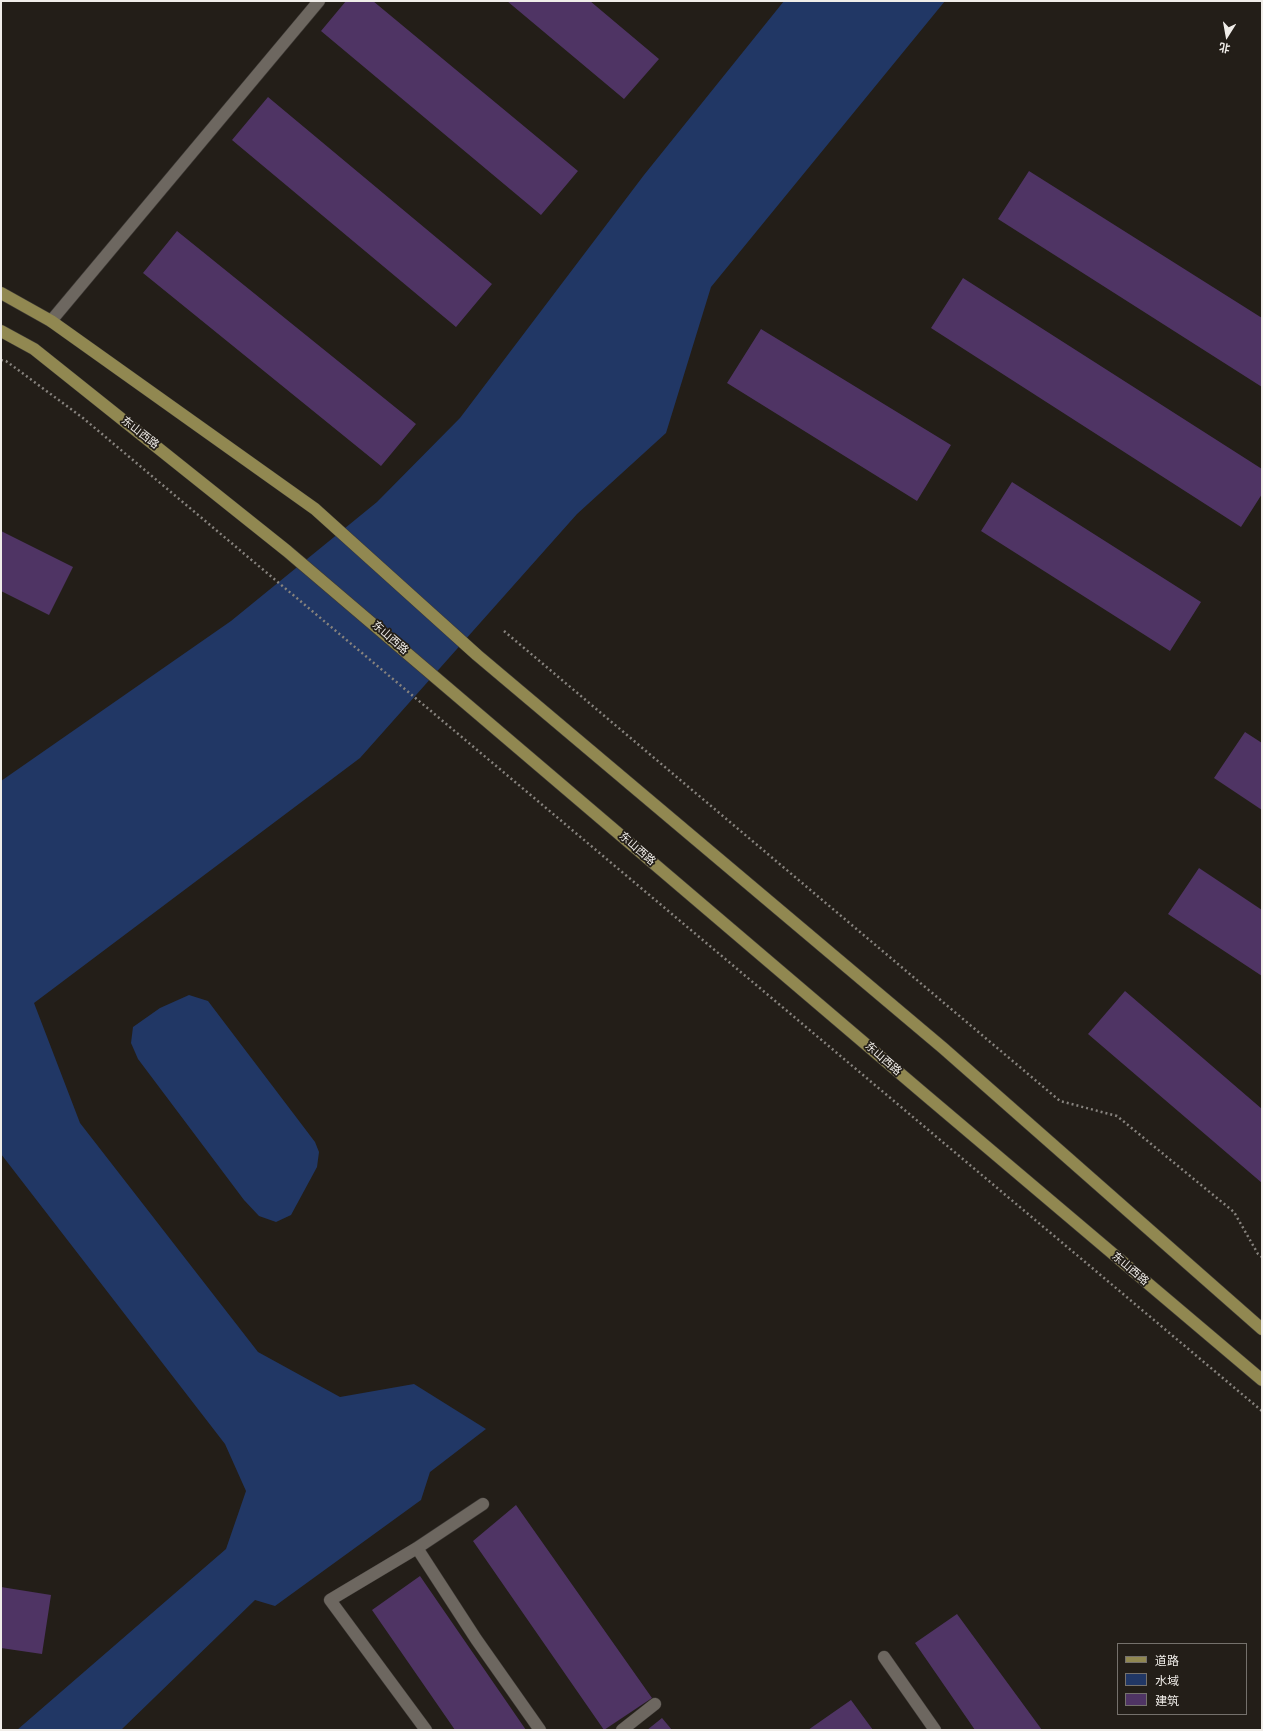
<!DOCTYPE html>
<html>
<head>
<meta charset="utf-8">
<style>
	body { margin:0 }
	#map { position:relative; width:1263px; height:1731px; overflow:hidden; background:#231e18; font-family:Helvetica,"Noto Sans SC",sans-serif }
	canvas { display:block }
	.frame { position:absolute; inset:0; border:2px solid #f0ede9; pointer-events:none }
	.legend { position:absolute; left:1117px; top:1643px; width:130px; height:72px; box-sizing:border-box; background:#231e18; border:1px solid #75716c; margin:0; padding:5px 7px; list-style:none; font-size:12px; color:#f0ede9 }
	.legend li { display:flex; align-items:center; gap:8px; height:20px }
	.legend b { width:20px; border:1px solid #75716c }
	.north { position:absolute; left:1207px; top:16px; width:40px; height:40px; -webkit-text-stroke:3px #231e18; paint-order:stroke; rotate:191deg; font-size:11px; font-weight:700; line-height:16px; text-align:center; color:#f0ede9 }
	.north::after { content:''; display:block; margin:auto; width:14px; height:18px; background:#f0ede9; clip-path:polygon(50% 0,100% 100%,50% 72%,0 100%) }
</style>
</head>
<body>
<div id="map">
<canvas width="1263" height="1731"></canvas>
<div class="frame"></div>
<ul class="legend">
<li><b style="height:5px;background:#918851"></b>道路</li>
<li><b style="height:11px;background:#213765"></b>水域</li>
<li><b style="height:11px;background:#4f3464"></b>建筑</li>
</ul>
<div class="north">北</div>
</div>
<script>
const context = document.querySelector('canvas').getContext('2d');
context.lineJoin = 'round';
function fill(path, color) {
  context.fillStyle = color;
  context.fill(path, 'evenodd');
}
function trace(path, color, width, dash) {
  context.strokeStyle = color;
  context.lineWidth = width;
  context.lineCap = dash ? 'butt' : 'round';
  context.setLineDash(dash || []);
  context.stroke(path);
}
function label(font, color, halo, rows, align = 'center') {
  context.font = font + ' Helvetica,"Noto Sans SC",sans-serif';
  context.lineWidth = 3.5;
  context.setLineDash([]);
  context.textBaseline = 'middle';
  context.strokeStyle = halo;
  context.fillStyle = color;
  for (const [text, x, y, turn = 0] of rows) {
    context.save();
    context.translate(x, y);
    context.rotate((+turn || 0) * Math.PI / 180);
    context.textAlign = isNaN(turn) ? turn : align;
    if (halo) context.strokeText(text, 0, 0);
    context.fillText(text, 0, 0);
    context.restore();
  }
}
const water = new Path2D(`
	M784,1H945L711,287L666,433L577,514L360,758L34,1003L80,1123L258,1352L340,1397L414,1384L486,1429L430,1472L421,1500L275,1606L255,1600L121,1730H17L226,1549L246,1491L225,1444L1,1154V781L231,621L377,502L460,418L644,175Z
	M189,995L208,1001L315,1142L319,1152L317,1167L291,1215L276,1222L259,1216L244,1200L138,1059L131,1043L133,1027L160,1008Z`);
const building = new Path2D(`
	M346,1H373L578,171L541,215L321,31Z
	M507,1H590L659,59L624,99Z
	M268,97L492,284L456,327L232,140Z
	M1029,171L1262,318V387L998,219Z
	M177,231L416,424L381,466L143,273Z
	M963,278L1262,469V494L1241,527L931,328Z
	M761,329L951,445L917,501L727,383Z
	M1012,482L1201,602L1170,651L981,531Z
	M1,531L73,567L49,615L1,591Z
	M1245,732L1262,743V810L1214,778Z
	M1199,868L1262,910V976L1168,914Z
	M1125,991L1262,1109V1183L1088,1034Z
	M516,1505L652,1698L604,1730L473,1541Z
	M420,1576L526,1730H455L372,1610Z
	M1,1587L51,1595L42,1654L1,1648Z
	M957,1614L1042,1730H975L915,1643Z
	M851,1700L873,1730H808Z
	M662,1718L672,1730H647Z`);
const path = new Path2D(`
	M1,360L6,361L83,418L1262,1411
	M504,631L1060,1101L1117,1116L1234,1212L1258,1254L1262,1257`);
const minor = new Path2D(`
	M51,321L319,1
	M417,1548L476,1639L540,1730
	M884,1657L935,1730
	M426,1730L330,1600L417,1548L483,1504
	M622,1730L655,1704`);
const major = new Path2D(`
	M1,293L51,321L315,509L477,655L943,1048L1262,1329
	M1,331L34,349L287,551L923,1093L1262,1380`);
const streetNames = [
	["东山西路",140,433,38],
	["东山西路",390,638,41],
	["东山西路",637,849,41],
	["东山西路",883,1059,41],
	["东山西路",1130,1269,40]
];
fill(water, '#213765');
fill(building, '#4f3464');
trace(minor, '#3e3a36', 13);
trace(major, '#3e3a36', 13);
trace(path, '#87837e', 2.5, [2, 3]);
trace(minor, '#6d6760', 12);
trace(major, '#918851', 12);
label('11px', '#f0ede9', '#231e18', streetNames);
</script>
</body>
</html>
